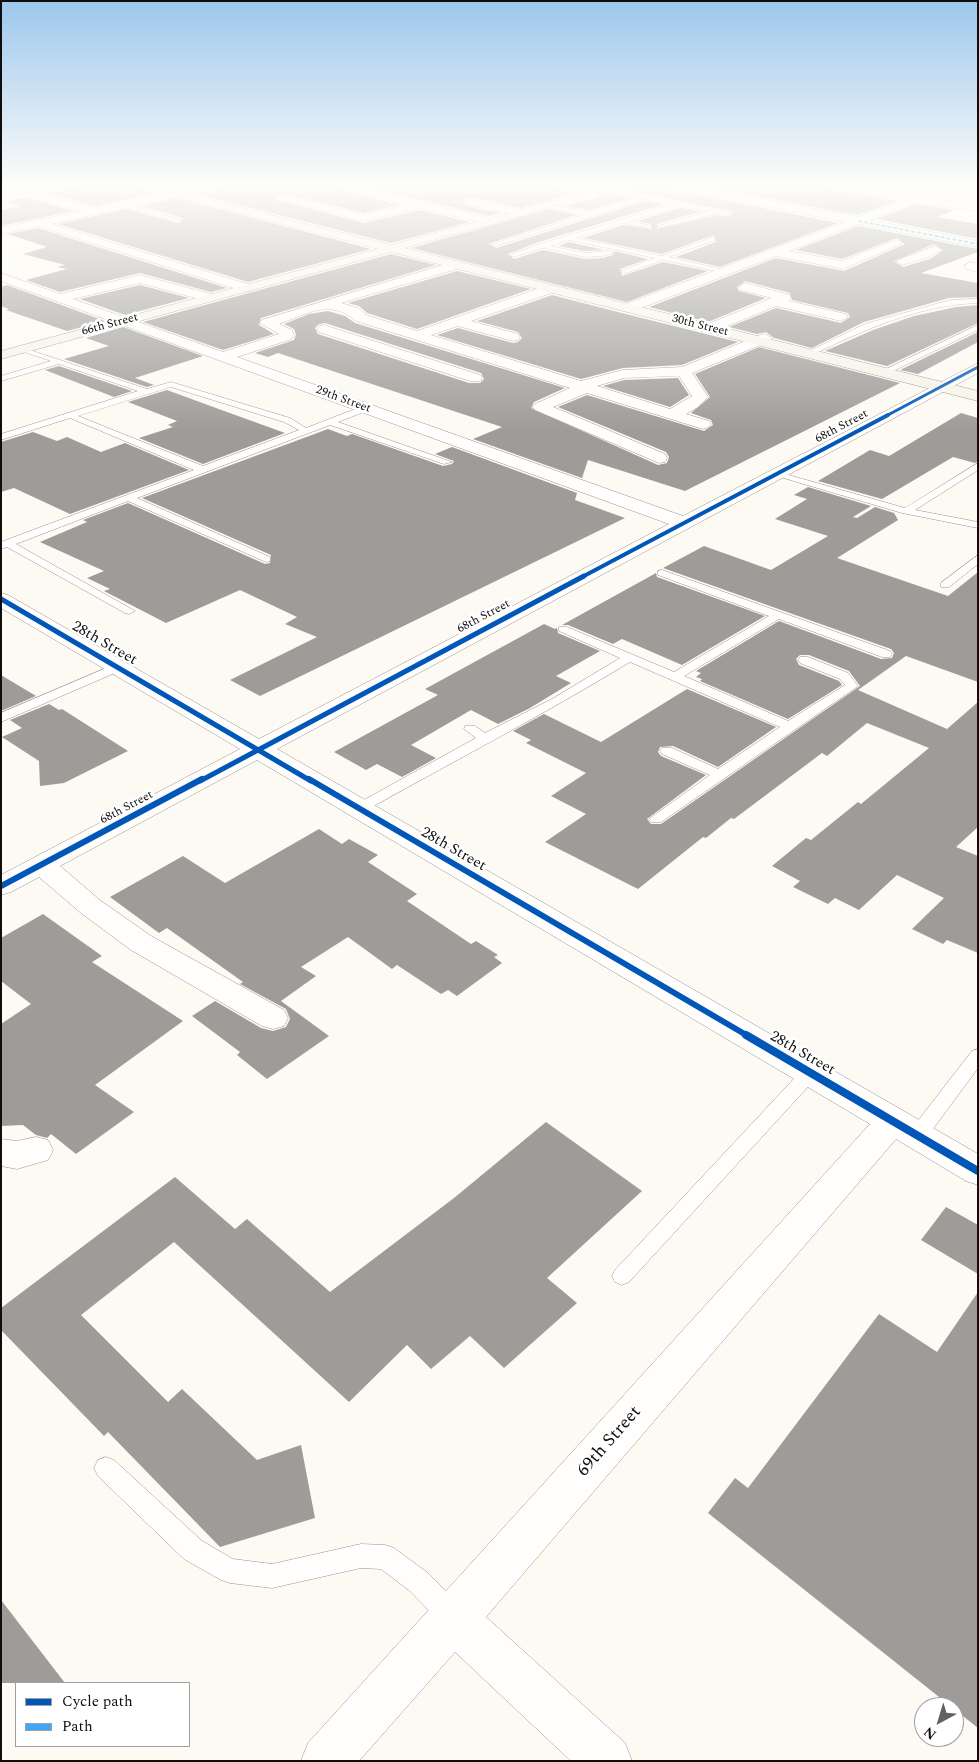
<!DOCTYPE html>
<html>
<head>
<meta charset="utf-8">
<style>
	body { margin:0 }
	#map { position:relative; width:979px; height:1762px; overflow:hidden; background:#fcfaf2; font-family:Spectral,serif }
	canvas { display:block }
	.frame { position:absolute; inset:0; border:2px solid #0e0e0e; pointer-events:none }
	.legend { position:absolute; left:15px; top:1682px; width:175px; height:65px; box-sizing:border-box; background:#fff; border:1px solid #9f9f9f; margin:0; padding:6px 9px; list-style:none; font-size:15px; color:#0e0e0e }
	.legend li { display:flex; align-items:center; gap:10px; height:25px }
	.legend b { width:25px; border:1px solid #9f9f9f }
	.north { position:absolute; left:914px; top:1697px; width:50px; height:50px; box-sizing:border-box; background:#fff; border:1px solid #9f9f9f; border-radius:50%; rotate:219deg; font-size:14px; font-weight:700; line-height:20px; text-align:center; color:#0e0e0e }
	.north::after { content:''; display:block; margin:auto; width:18px; height:22px; background:#61615e; clip-path:polygon(50% 0,100% 100%,50% 72%,0 100%) }
</style>
</head>
<body>
<div id="map">
<canvas width="979" height="1762"></canvas>
<div class="frame"></div>
<ul class="legend">
<li><b style="height:6px;background:#0057b8"></b>Cycle path</li>
<li><b style="height:6px;background:#3fa9f5"></b>Path</li>
</ul>
<div class="north">N</div>
</div>
<script>
const context = document.querySelector('canvas').getContext('2d');
context.lineJoin = 'round';
function fill(path, color) {
  context.fillStyle = color;
  context.fill(path, 'evenodd');
}
function trace(path, color, width, dash) {
  context.strokeStyle = color;
  context.lineWidth = width;
  context.lineCap = dash ? 'butt' : 'round';
  context.setLineDash(dash || []);
  context.stroke(path);
}
function label(font, color, halo, rows, align = 'center') {
  context.font = font + ' Spectral,serif';
  context.lineWidth = 5;
  context.setLineDash([]);
  context.textBaseline = 'middle';
  context.strokeStyle = halo;
  context.fillStyle = color;
  for (const [text, x, y, turn = 0] of rows) {
    context.save();
    context.translate(x, y);
    context.rotate((+turn || 0) * Math.PI / 180);
    context.textAlign = isNaN(turn) ? turn : align;
    if (halo) context.strokeText(text, 0, 0);
    context.fillText(text, 0, 0);
    context.restore();
  }
}
const building = new Path2D(`
	M82,185H131L156,193L95,206L46,193Z
	M223,185H328L399,205L364,213L282,193L275,198L277,200L364,223L420,210L470,222L391,243L195,194L216,190Z
	M356,185H543L573,194L521,208L470,197L463,201L466,206L501,213L489,216Z
	M631,185H664L671,190L838,223L720,267L676,257L716,242L714,235L662,254L583,238L623,225L652,229L651,224L637,221L680,208L702,211L657,224V229L717,215L729,217L733,213L731,211L622,189Z
	M697,185H829L836,190L897,201L857,215Z
	M607,193L630,198L591,210L563,206L594,199Z
	M25,197L73,211L1,226V210L21,206L4,202Z
	M177,198L371,249L248,282L58,224L127,209L177,223L182,222L183,218L141,206Z
	M645,201L665,204L539,242L508,254L514,259L543,250L585,259L602,258L613,255L614,251L648,259L620,269L622,276L663,262L708,271L627,302L411,248L549,209L577,215L488,244L496,248Z
	M917,204L954,210L937,217L978,224V239L877,219Z
	M858,226L978,249V252L921,273L978,283V297L949,298L864,322L812,348L774,338L766,332L757,334L729,327L776,308L841,323L850,317L848,313L792,300L790,293L745,281L737,287L739,291L766,298L708,322L649,307L776,258L844,271L905,244L897,238L842,259L796,250ZM934,244L943,250L930,259L903,267L894,261Z
	M38,228L227,288L211,292L140,273L60,292L26,280L67,269L57,267L65,265L23,254L47,247L8,234Z
	M569,242L605,250L585,251L558,246Z
	M391,254L436,265L261,318L259,325L274,334L223,350L143,322Z
	M457,271L531,289L417,329L367,313L359,306L348,303Z
	M7,285L105,321L67,331L6,310L9,309L1,306V287Z
	M140,285L189,298L125,315L80,299Z
	M552,295L622,313L738,342L682,365L623,368L581,379L437,335L458,328L513,343L518,342L522,338L518,332L477,321Z
	M978,305V323L887,366L825,351L873,330L914,316L956,307Z
	M328,311L345,316L355,323L565,388L534,402L531,408L658,465L667,463L669,457L666,452L558,407L587,395L704,431L713,425L711,420L691,413L710,397L695,374L759,347L900,383L685,491L588,460L582,478L473,439L502,427L278,353L268,357L255,353L294,340L296,335L294,329L284,324L309,314ZM325,323L481,373L484,379L480,383H469L318,334L315,328L319,324Z
	M123,327L203,356L135,378L154,385L147,387L64,359L109,346L86,338Z
	M978,332V342L918,374L900,370Z
	M59,366L132,391L114,397L45,370Z
	M678,378L689,395L670,407L603,386L624,380Z
	M167,390L216,408L285,433L203,464L139,438L173,427L168,425L177,421L128,402Z
	M961,413L978,418V461L975,463L953,457L882,499L818,481L870,450L889,456Z
	M328,429L347,436L352,434L443,466L452,464L454,461L435,454L452,447L577,493L575,500L625,518L260,696L230,680L317,637L285,624L297,617L240,590L166,623L104,591L110,589L87,578L104,571L40,542L87,522L83,520L128,503L265,564L270,563L271,555L142,498Z
	M33,432L57,441L67,437L101,452L125,443L189,470L70,514L14,488L1,492V442Z
	M808,487L871,506L853,517L857,518L875,507L894,513L898,520L837,558L948,596L978,572V682L906,656L858,690L947,729L978,702V827L956,847L978,856V953L947,940L943,944L912,929L944,898L897,875L859,910L835,898L828,904L793,887L800,881L772,866L806,838L811,840L858,802L861,804L929,748L867,723L827,756L822,753L734,819L731,818L706,838L703,837L638,889L545,842L586,814L551,796L586,773L526,743L531,740L513,731L544,714L601,742L687,689L776,727L718,767L673,746L660,747L658,752L661,756L706,775L647,819L651,824H661L860,686L849,671L809,655H800L796,659L799,665L839,681L842,685L788,719L700,681L702,679L696,677L701,673L696,671L779,621L881,659L892,658L894,653L891,649L663,568L704,546L771,570L828,536L775,519L807,499L794,495Z
	M656,573L657,577L765,616L682,665L622,639L613,644L568,625H562Z
	M544,624L555,629L557,628L558,633L600,651L556,676L571,683L530,708L498,724L471,710L411,745L436,758L402,777L377,764L366,770L334,752L438,695L425,689Z
	M1,675L36,696L1,711Z
	M49,704L59,710L62,709L128,751L64,783L40,786L39,761L2,737L22,728L10,720Z
	M319,829L342,844L349,839L378,855L368,862L417,894L407,901L471,944L476,941L498,955L494,957L502,963L457,996L448,990L441,994L397,965L392,969L348,937L301,967L316,976L281,1001L329,1036L267,1079L237,1055L240,1052L192,1016L215,1001L261,1028L273,1031L286,1027L290,1019L286,1009L240,984L243,982L167,928L159,933L110,897L183,856L225,883Z
	M43,914L102,956L92,962L183,1021L95,1085L134,1112L76,1154L51,1134L47,1138L36,1135L23,1125L1,1126V1024L31,1004L1,981V938Z
	M546,1122L642,1191L547,1278L577,1303L504,1368L470,1336L431,1369L407,1345L349,1402L174,1242L81,1315L168,1402L182,1389L257,1460L301,1445L315,1518L220,1547L108,1432L104,1436L1,1330V1308L175,1177L235,1229L247,1219L330,1292L454,1198Z
	M946,1207L978,1225V1274L921,1240Z
	M978,1292V1728L708,1513L735,1478L748,1488L879,1314L937,1352Z
	M1,1600L65,1683H1Z`);
const lane = new Path2D(`
	M607,188L731,213L728,215L717,213L658,228V226L710,211L680,206L630,221L651,226V228L623,223L576,238L662,256L713,237L715,240L669,257L729,271L726,273L663,260L623,274L621,271L655,258L569,240L550,246L585,253L610,251L613,253L602,256L585,257L543,248L513,257L510,255L540,244L673,204L645,199L495,246L490,245L584,215L548,207V205L591,212L638,198L605,191Z
	M122,204H126L182,220L177,221L122,206Z
	M978,299V303C919,305 864,330 812,355L805,353L865,324L950,300Z
	M978,325V330L891,372L884,370Z
	M21,347L147,389L171,382L290,418L306,428L363,406H369V410L338,422L452,462L444,464L330,425L137,498L270,557V561L266,562L128,501L16,544L135,611L129,614L125,613L7,547L1,549V542L194,470L70,418L1,440V434L138,391L59,364L1,381V376L51,361L21,351ZM171,387L284,422L299,430L203,466L78,416Z
	M978,463V470L915,510L978,522V528L902,513L770,474L778,472L905,508Z
	M978,555V564L949,587H941V583Z
	M662,570L890,651L892,654L890,657H882L779,619L684,676L788,721L845,685L840,679L800,663L798,660L800,657H808L848,673L858,686L661,822H651L649,819L710,775L662,754L660,751L662,748H672L718,769L780,727L630,662C543,715 452,762 363,812H353L351,809L353,806L476,738L464,729L465,726H475L485,733L552,699L620,658L559,631V627H567L674,672L769,616L658,575V571Z
	M118,663L122,664L124,667L122,670L1,722V713Z
	M978,1049V1068L924,1141L917,1143L910,1141L908,1136L910,1131L972,1051Z
	M810,1066L816,1068L819,1073L816,1078L629,1282L622,1285L615,1282L612,1276L615,1270L804,1068Z
	M106,1457L114,1460L202,1541L233,1559L272,1564L361,1544L385,1545L394,1548L428,1573L460,1606L464,1615L460,1624L451,1628L442,1624L410,1591L381,1569L361,1568L272,1588L230,1583L221,1580L184,1559L98,1476L94,1468L98,1460Z`);
const street = new Path2D(`
	M202,185H221L216,188L51,224L251,285L253,288L251,291H243L38,226L1,234V228L81,211L20,194V190L24,189L95,208Z
	M330,185H348L492,219L497,222L492,225L420,208L364,221L277,198L282,195L364,215L407,205Z
	M545,185H564L598,194L593,197Z
	M666,185H687L857,217L904,200L836,188L831,185H854L915,195L943,185H957L928,198L978,206V212L917,202L870,220L978,241V247L858,224L789,251L842,261L893,241L897,240L903,243L843,269L776,256L633,311H623L621,308L623,305L845,222L671,188Z
	M470,199L522,210L527,213L522,216L466,204L465,202Z
	M935,246L941,249L929,257L902,265L896,261Z
	M456,261L462,265L460,268L341,303L358,308L366,315L417,331L546,286H554L556,289L554,292L471,321L518,334L520,337L518,340L513,341L458,326L431,335L581,381L623,370L682,367L760,335L765,334L772,338L770,341L692,373L708,397L698,407L686,414L709,421L711,424L709,427L703,429L587,393L553,407L665,454L667,458L665,462L659,463L535,410L532,407L535,404L570,388L356,321C330,298 307,314 279,324L292,330L294,336L292,339L237,357L683,516L978,363V373L277,749L978,1154V1185L966,1181L896,1139L486,1617L625,1743L632,1761H571L455,1652L359,1761H301L308,1743L870,1124L257,760L60,866L101,901L151,936L284,1010L288,1018L284,1026L273,1029L262,1026L131,950L81,913L39,877L11,892L1,895V875L240,749L1,608V593L8,595L259,739L669,524L1,281V273L60,294L140,275L215,295L216,298L210,302L140,283L73,299L223,352L279,334L260,323L262,320ZM679,376L692,396L670,409L597,386L624,378Z
	M970,262L978,264V272L966,269L964,266Z
	M745,283L790,295L791,298L789,301L846,314L848,317L841,321L776,306L720,329H710L708,326L710,323L772,298L741,290L739,287Z
	M324,325L480,375L482,378L480,381H470L319,332L317,329L319,326Z
	M36,1137L48,1140L53,1150L48,1160L17,1169L1,1166V1139L17,1141Z`);
const secondary = new Path2D(`
	M133,185H150L391,245L613,185H629L404,248L978,391V401L391,252L1,359V351L378,249Z`);
const quiet = new Path2D(`
	M858,221L978,244`);
const cyclewayFar4 = new Path2D(`
	M886,416L978,367`);
const cyclewayFar3 = new Path2D(`
	M582,577L888,415`);
const cyclewayFar2 = new Path2D(`
	M1,599L311,781
	M200,781L584,576`);
const cyclewayFar1 = new Path2D(`
	M309,779L748,1036
	M1,886L202,779`);
const cycleway = new Path2D(`
	M746,1035L978,1171`);
const farStreetnames = [
	["66th Street",110,325,-15],
	["30th Street",700,326,14],
	["29th Street",343,400,20],
	["68th Street",842,427,-28],
	["68th Street",484,617,-28],
	["68th Street",127,808,-28]
];
const streetNames = [
	["28th Street",104,644,30],
	["28th Street",453,850,30],
	["28th Street",802,1054,30]
];
const nearStreetnames = [
	["69th Street",610,1442,-49]
];
fill(building, '#9e9c98');
trace(lane, '#959491', 1);
trace(street, '#959491', 1);
trace(secondary, '#8c8b87', 1);
fill(lane, '#fffefd');
fill(street, '#fffefd');
fill(secondary, '#f5f4ea');
trace(quiet, '#3fa9f5', 2, [4, 2]);
trace(cyclewayFar4, '#0057b8', 3);
trace(cyclewayFar3, '#0057b8', 4);
trace(cyclewayFar2, '#0057b8', 5);
trace(cyclewayFar1, '#0057b8', 6);
trace(cycleway, '#0057b8', 8);
const sky = context.createLinearGradient(0, 0, 0, 432);
sky.addColorStop(0, '#9cc7ed');
sky.addColorStop(0.43, '#fefdf9');
sky.addColorStop(1, '#fefdf900');
context.fillStyle = sky;
context.fillRect(0, 0, 979, 432);
label('12px', '#0e0e0e', '#fff', farStreetnames);
label('15px', '#0e0e0e', '#fff', streetNames);
label('18px', '#0e0e0e', '#fff', nearStreetnames);
</script>
</body>
</html>
